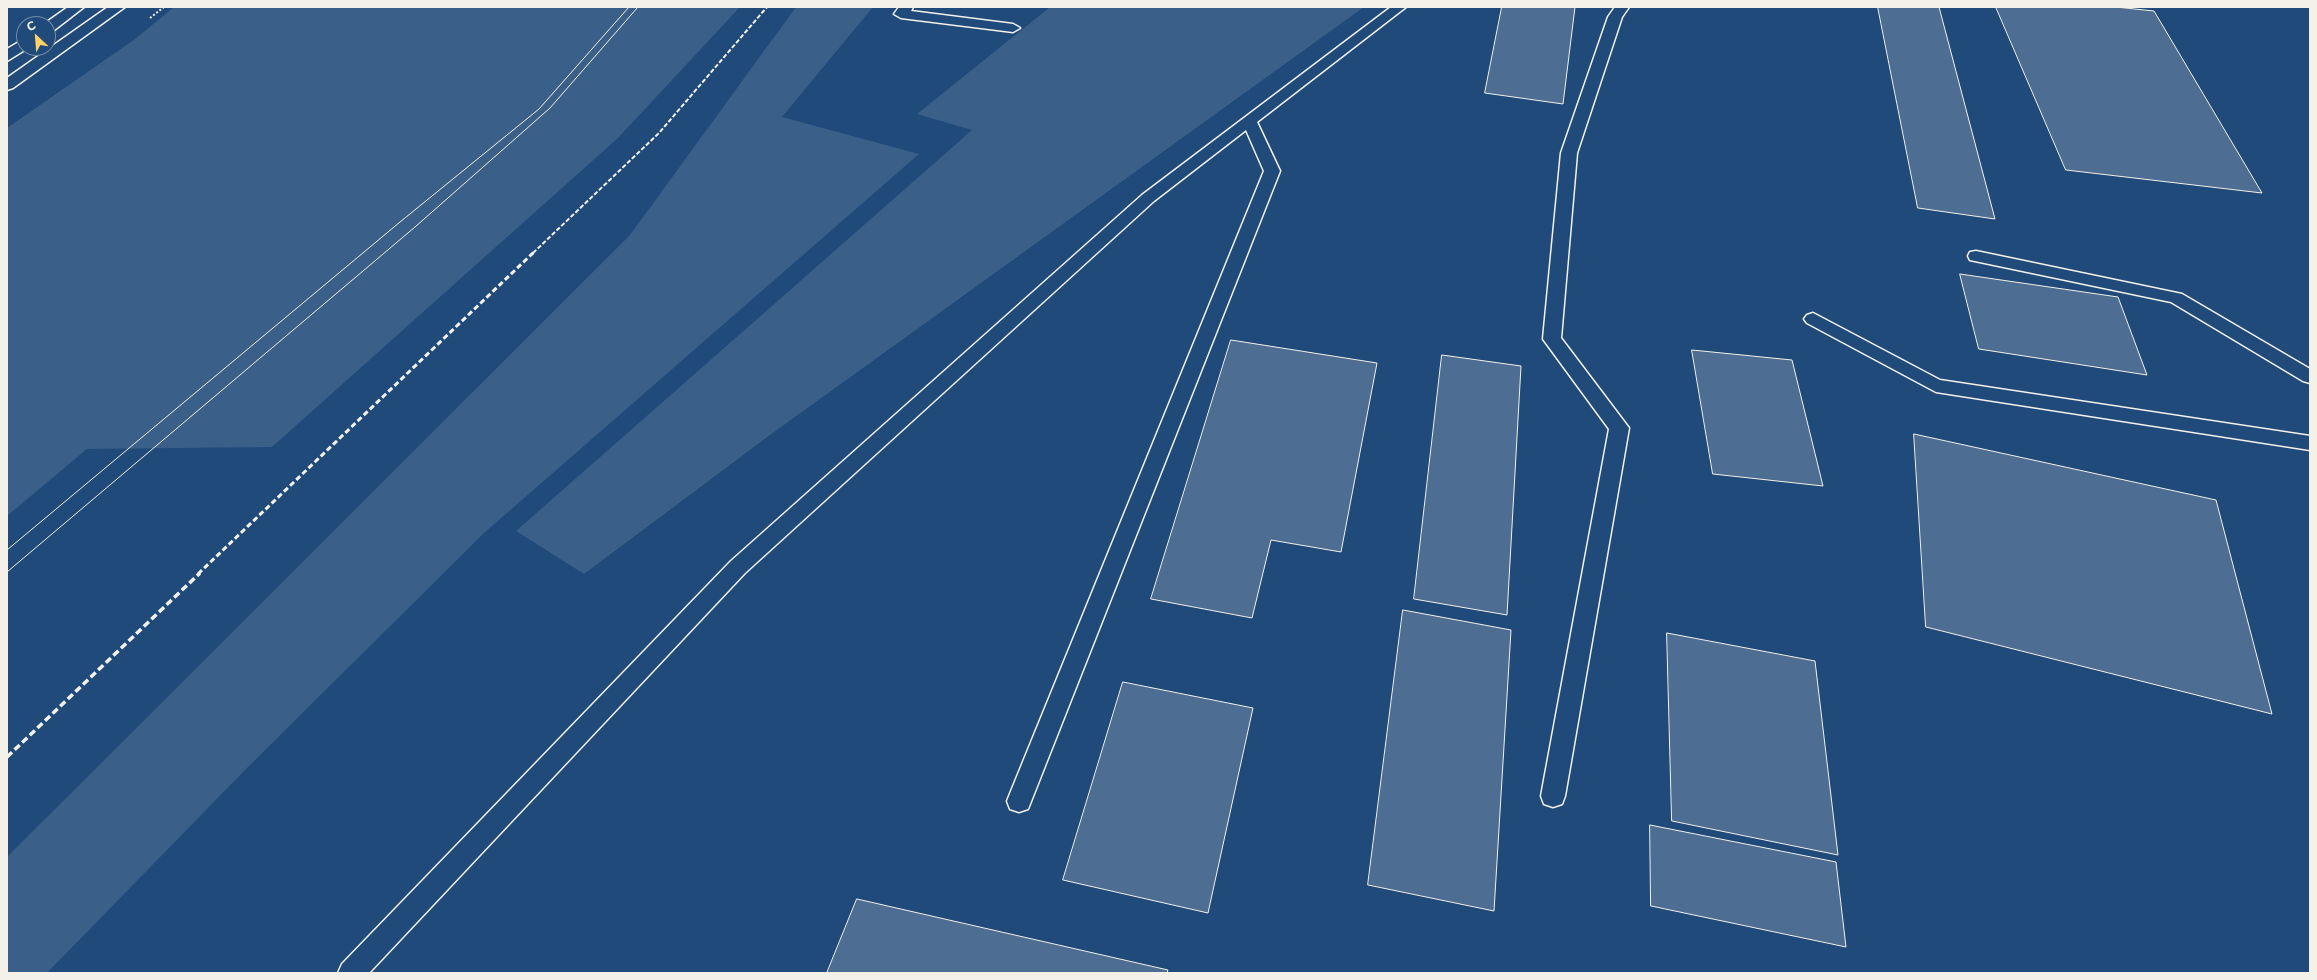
<!DOCTYPE html>
<html>
<head>
<meta charset="utf-8">
<style>
	body { margin:0 }
	#map { position:relative; width:2317px; height:980px; overflow:hidden; background:#1f4a7a; font-family:"Playpen Sans",sans-serif }
	canvas { display:block }
	.frame { position:absolute; inset:0; border:8px solid #f4f1e8; pointer-events:none }
	.north { position:absolute; left:16px; top:16px; width:40px; height:40px; box-sizing:border-box; background:#1f4a7a; border:1px solid #748da6; border-radius:50%; rotate:334deg; font-size:11px; font-weight:700; line-height:16px; text-align:center; color:#f4f1e8 }
	.north::after { content:''; display:block; margin:auto; width:14px; height:18px; background:#ffd166; clip-path:polygon(50% 0,100% 100%,50% 72%,0 100%) }
</style>
</head>
<body>
<div id="map">
<canvas width="2317" height="980"></canvas>
<div class="frame"></div>
<div class="north">С</div>
</div>
<script>
const context = document.querySelector('canvas').getContext('2d');
context.lineJoin = 'round';
function fill(path, color) {
  context.fillStyle = color;
  context.fill(path, 'evenodd');
}
function trace(path, color, width, dash) {
  context.strokeStyle = color;
  context.lineWidth = width;
  context.lineCap = dash ? 'butt' : 'round';
  context.setLineDash(dash || []);
  context.stroke(path);
}
const green = new Path2D(`
	M174,7H740L618,138L272,447L87,449L7,516V128L135,39Z
	M796,7H873L782,117L919,154L484,533L244,771L47,973H7V857L630,235Z
	M1050,7H1364L770,435L584,574L516,531L972,130L917,114Z`);
const building = new Path2D(`
	M1502,7H1575L1563,104L1485,93Z
	M1878,7H1939L1995,219L1918,208Z
	M1996,7H2116L2154,11L2262,193L2066,170Z
	M1960,274L2118,297L2147,375L1979,349Z
	M1231,340L1377,363L1341,552L1271,540L1252,618L1151,599Z
	M1692,350L1792,360L1823,486L1713,474Z
	M1442,355L1521,366L1507,615L1414,599Z
	M1914,434L2216,500L2272,714L1926,627Z
	M1403,610L1511,630L1494,911L1368,885Z
	M1667,633L1815,661L1838,855L1672,821Z
	M1123,682L1253,708L1208,913L1063,880Z
	M1650,825L1836,862L1846,947L1651,906Z
	M857,899L1168,970L1167,973H827Z`);
const path = new Path2D(`
	M150,18L164,7`);
const lane = new Path2D(`
	M1391,7H1406L1257,122L1280,171L1028,809L1019,812L1010,809L1007,801L1264,171L1246,130L1154,201L745,573L369,973H338L342,964L731,561L1142,195Z
	M1615,7H1629L1622,17L1577,153L1561,338L1629,428L1565,796L1562,804L1553,807L1544,804L1541,796L1609,429L1543,339L1561,153L1608,17Z
	M1976,251L2182,294L2310,369V383L2303,381L2171,302L1970,260L1968,256L1970,252Z
	M1813,313L1940,380L2310,436V450L1936,392L1807,323L1804,319L1807,315Z`);
const street = new Path2D(`
	M899,7H913L911,11L1013,24L1020,28L1013,32L901,18L894,14Z`);
const primary = new Path2D(`
	M68,7H84L53,31L48,32V24H44Z
	M108,7H125L13,88L7,90V78Z
	M24,39V48H28L7,61V49Z`);
const tram = new Path2D(`
	M7,550L400,222L539,109L629,7
	M7,572L415,227L550,108L638,7`);
const railFar2 = new Path2D(`
	M533,253L659,133L767,7`);
const railFar1 = new Path2D(`
	M198,574L534,252`);
const rail = new Path2D(`
	M7,757L200,573`);
fill(green, '#3a5f88');
fill(building, '#4d6e92');
trace(building, '#f4f1e8', 1);
trace(lane, '#f4f1e8', 3);
trace(street, '#f4f1e8', 3);
trace(primary, '#f4f1e8', 3);
trace(path, '#f4f1e8', 2, [2, 2]);
fill(lane, '#1f4a7a');
fill(street, '#1f4a7a');
fill(primary, '#1f4a7a');
trace(tram, '#f4f1e8', 1);
trace(railFar2, '#f4f1e8', 2, [4.5, 2]);
trace(railFar1, '#f4f1e8', 3, [5.5, 3]);
trace(rail, '#f4f1e8', 3.5, [7, 3.5]);
</script>
</body>
</html>
